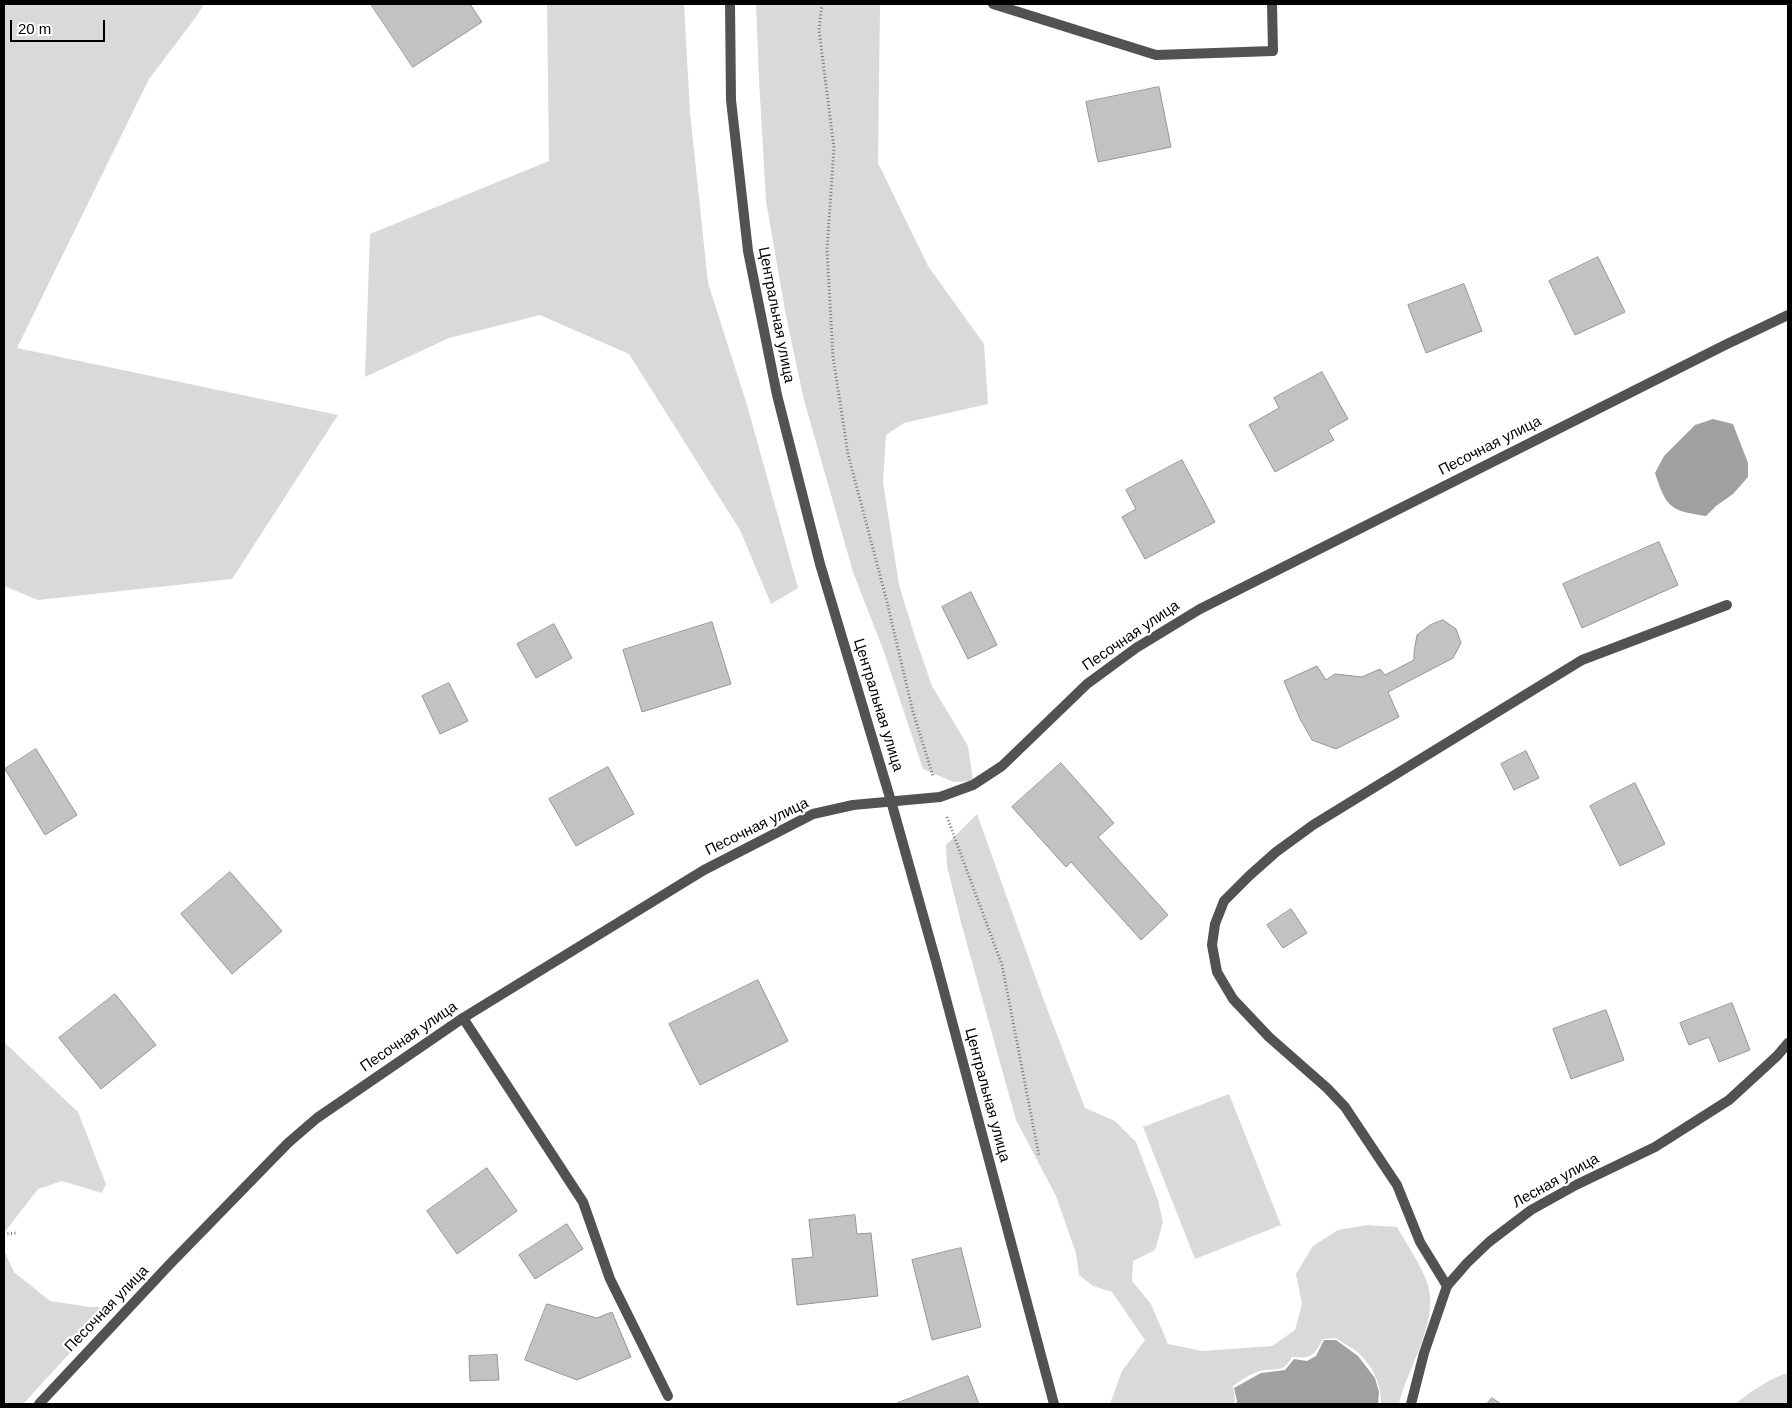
<!DOCTYPE html>
<html>
<head>
<meta charset="utf-8">
<style>
	body { margin:0 }
	#map { position:relative; width:1792px; height:1408px; overflow:hidden; background:#fff; font-family:Helvetica,sans-serif }
	canvas { display:block }
	.frame { position:absolute; inset:0; border:5px solid #000; pointer-events:none }
	.scale { position:absolute; left:10px; top:20px; width:95px; height:22px; box-sizing:border-box; border:2px solid #000; border-top:0; padding-left:6px; font-size:15px; line-height:18px; white-space:nowrap; color:#000; -webkit-text-stroke:4px #fff; paint-order:stroke }
</style>
</head>
<body>
<div id="map">
<canvas width="1792" height="1408"></canvas>
<div class="frame"></div>
<div class="scale">20 m</div>
</div>
<script>
const context = document.querySelector('canvas').getContext('2d');
context.lineJoin = 'round';
function fill(path, color) {
  context.fillStyle = color;
  context.fill(path, 'evenodd');
}
function trace(path, color, width, dash) {
  context.strokeStyle = color;
  context.lineWidth = width;
  context.lineCap = dash ? 'butt' : 'round';
  context.setLineDash(dash || []);
  context.stroke(path);
}
function label(font, color, halo, rows, align = 'center') {
  context.font = font + ' Helvetica,sans-serif';
  context.lineWidth = 4.5;
  context.setLineDash([]);
  context.textBaseline = 'middle';
  context.strokeStyle = halo;
  context.fillStyle = color;
  for (const [text, x, y, turn = 0] of rows) {
    context.save();
    context.translate(x, y);
    context.rotate((+turn || 0) * Math.PI / 180);
    context.textAlign = isNaN(turn) ? turn : align;
    if (halo) context.strokeText(text, 0, 0);
    context.fillText(text, 0, 0);
    context.restore();
  }
}
const green = new Path2D(`
	M4,4H204L196,17L149,79L17,348L338,415L232,579L38,600L4,586Z
	M547,4H684L690,112L708,283L747,405L798,588L771,604L740,530L629,354L540,315L449,338L365,377L370,234L549,161Z
	M756,4H880L878,163L928,266L984,344L988,404L904,423L886,435L883,482L899,585L915,637L932,686L968,746L973,781L954,782L923,769L884,652L853,572L804,400L786,316L766,201L759,79Z
	M977,814L1043,998L1085,1108L1115,1121L1136,1142L1158,1200L1163,1222L1155,1250L1133,1261L1132,1281L1151,1304L1168,1344L1202,1351L1272,1346L1295,1330L1302,1304L1296,1274L1313,1246L1338,1230L1367,1225L1397,1227C1407,1245 1420,1263 1427,1282C1441,1319 1407,1368 1399,1404H1381C1382,1380 1367,1355 1345,1344C1342,1342 1338,1339 1335,1338C1332,1338 1327,1339 1323,1339C1313,1356 1312,1359 1292,1357C1283,1376 1271,1366 1257,1372C1248,1375 1240,1381 1233,1386L1235,1401L1233,1404H1110L1122,1371L1145,1340L1112,1292L1093,1286L1079,1275L1076,1253L1056,1196L1016,1120L962,926L947,866L946,845Z
	M4,1042L78,1112L106,1184L102,1193L62,1181L38,1189L4,1233Z
	M1229,1094L1281,1225L1195,1259L1143,1127Z
	M4,1250L14,1272L50,1301L90,1307H99L103,1317L23,1404H4Z
	M1788,1373V1404H1735C1750,1392 1770,1378 1788,1373Z`);
const water = new Path2D(`
	M1713,419L1733,424L1748,463V477L1733,494L1716,506L1706,516C1670,511 1666,507 1655,473L1664,456L1695,425Z
	M1324,1340H1336L1358,1356L1375,1378L1379,1392L1378,1404H1236L1237,1401L1234,1388L1261,1373L1285,1370L1294,1359L1307,1361L1316,1356Z`);
const building = new Path2D(`
	M371,4H470L482,22L413,67Z
	M1159,87L1171,147L1098,162L1086,102Z
	M1598,257L1625,312L1575,335L1549,281Z
	M1464,284L1482,331L1426,353L1408,305Z
	M1322,372L1348,419L1328,430L1334,440L1275,472L1249,425L1279,408L1274,398Z
	M1182,460L1215,522L1145,559L1122,517L1136,509L1126,490Z
	M1659,542L1678,585L1582,628L1563,584Z
	M971,592L997,645L968,659L942,607Z
	M1443,620L1456,629L1461,643L1453,658L1388,692L1399,717L1336,749L1312,740L1300,719L1284,681L1317,666L1326,680L1335,674L1362,677L1380,669L1385,675L1414,660V652L1417,635L1430,625Z
	M712,622L731,684L642,712L623,650Z
	M554,624L572,658L536,678L517,644Z
	M449,683L468,721L440,734L422,696Z
	M36,749L77,815L45,835L5,769Z
	M1526,751L1539,778L1514,790L1501,764Z
	M1061,763L1114,823L1098,837L1168,915L1141,940L1071,862L1066,867L1012,807Z
	M608,767L634,814L576,846L549,799Z
	M1635,783L1665,844L1620,866L1590,806Z
	M230,872L282,931L232,974L181,914Z
	M1291,909L1307,933L1283,948L1267,925Z
	M758,980L788,1041L700,1085L669,1024Z
	M115,994L156,1045L101,1089L59,1038Z
	M1732,1003L1750,1050L1719,1062L1709,1037L1689,1045L1680,1023Z
	M1606,1010L1624,1060L1571,1079L1553,1029Z
	M487,1168L517,1211L457,1254L427,1211Z
	M855,1215L857,1234L871,1233L878,1296L797,1305L792,1259L813,1257L809,1220Z
	M567,1224L583,1249L535,1279L519,1255Z
	M961,1248L981,1327L932,1340L912,1260Z
	M547,1304L597,1318L612,1312L631,1357L577,1380L525,1360Z
	M497,1355L499,1380L470,1381L469,1356Z
	M968,1376L979,1404H899L898,1403Z
	M1492,1398L1501,1404H1487Z`);
const path = new Path2D(`
	M822,4L819,30L834,148L827,250L833,357L848,454L886,598L913,712L933,776
	M947,817L1002,965L1039,1156
	M4,1234L16,1233`);
const service = new Path2D(`
	M463,1018L583,1202L610,1279L668,1396
	M1447,1286L1420,1242L1397,1185L1345,1107L1327,1088L1269,1037L1233,999L1217,972L1212,945L1215,924L1224,901L1249,876L1276,852L1313,825L1582,660L1727,605`);
const minor = new Path2D(`
	M993,4L1156,55L1273,51L1272,4
	M39,1404L169,1265L288,1143L317,1118L463,1018L704,870L813,814L853,805L940,797L973,785L1002,766L1087,684L1136,648L1200,609L1725,345L1788,315
	M1411,1404L1424,1353L1447,1286L1467,1263L1489,1242L1531,1210L1576,1185L1655,1147L1729,1100L1777,1056L1788,1043`);
const tertiary = new Path2D(`
	M730,4L731,100L748,251L777,395L820,564L891,801L937,965L1054,1404`);
const streetNames = [
	["Центральная улица",776,315,79],
	["Песочная улица",1490,446,-27],
	["Песочная улица",1131,636,-34],
	["Центральная улица",878,705,73],
	["Песочная улица",757,827,-26],
	["Песочная улица",409,1037,-34],
	["Центральная улица",987,1095,75],
	["Лесная улица",1556,1181,-29],
	["Песочная улица",107,1309,-46]
];
fill(green, '#d9d9d9');
fill(water, '#a0a0a0');
fill(building, '#c2c2c2');
trace(building, '#969696', 1);
trace(path, '#747474', 3, [1, 2.5]);
trace(service, '#525252', 10);
trace(minor, '#525252', 10);
trace(tertiary, '#525252', 10);
label('15px', '#000', '#fff', streetNames);
</script>
</body>
</html>
